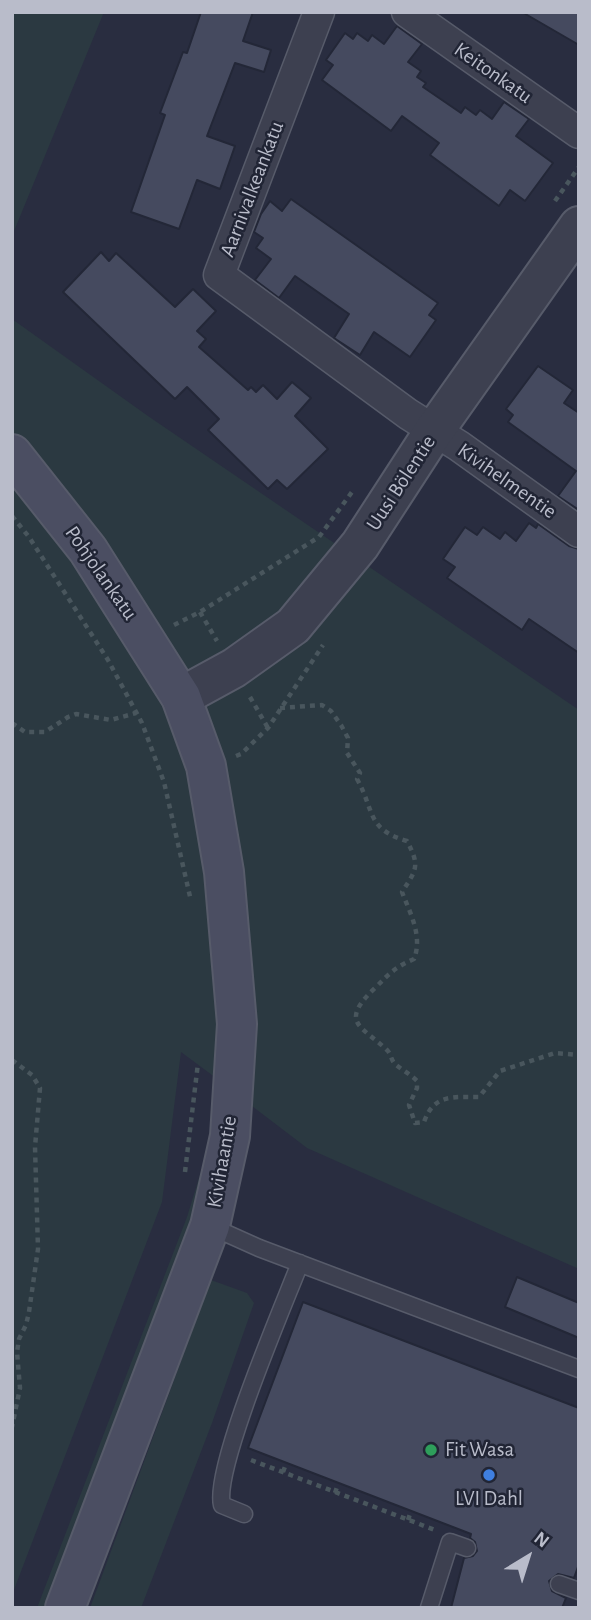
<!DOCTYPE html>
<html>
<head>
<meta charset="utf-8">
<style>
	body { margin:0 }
	#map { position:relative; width:591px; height:1620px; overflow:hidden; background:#292d40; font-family:"Alegreya Sans",sans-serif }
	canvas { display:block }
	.frame { position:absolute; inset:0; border:14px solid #b9bcca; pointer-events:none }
	.north { position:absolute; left:493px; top:1522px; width:70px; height:70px; -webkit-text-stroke:5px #212535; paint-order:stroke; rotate:38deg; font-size:19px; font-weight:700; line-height:28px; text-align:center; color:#b9bcca }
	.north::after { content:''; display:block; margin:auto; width:24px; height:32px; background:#b9bcca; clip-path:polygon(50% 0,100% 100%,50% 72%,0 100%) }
</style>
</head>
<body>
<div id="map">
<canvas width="591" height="1620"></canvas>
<div class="frame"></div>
<div class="north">N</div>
</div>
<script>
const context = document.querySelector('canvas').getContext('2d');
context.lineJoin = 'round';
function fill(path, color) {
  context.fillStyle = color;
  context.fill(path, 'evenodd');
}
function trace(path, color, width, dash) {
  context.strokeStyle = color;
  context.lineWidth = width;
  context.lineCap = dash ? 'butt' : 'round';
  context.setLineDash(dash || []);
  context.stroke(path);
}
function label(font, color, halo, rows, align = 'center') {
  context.font = font + ' "Alegreya Sans",sans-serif';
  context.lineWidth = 5;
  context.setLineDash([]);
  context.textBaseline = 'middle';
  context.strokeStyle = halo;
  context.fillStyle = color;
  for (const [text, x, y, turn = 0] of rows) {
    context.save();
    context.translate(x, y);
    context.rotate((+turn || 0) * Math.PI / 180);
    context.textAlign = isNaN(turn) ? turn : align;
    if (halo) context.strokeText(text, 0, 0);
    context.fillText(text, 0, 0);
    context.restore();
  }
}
const green = new Path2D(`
	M12,12H104L12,236Z
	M12,319L148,416L579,710V1269L307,1148L227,1087L197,1223L47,1608H37L187,1217L210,1142L216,1078L181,1052L162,1202L12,1595Z
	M211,1280L247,1293L254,1303L212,1423L141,1608H90Z`);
const building = new Path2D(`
	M201,12H253L243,41L271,50L264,72L235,63L207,136L235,146L220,189L197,180L179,229L131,212L165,115L160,113L183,52L187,53Z
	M522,12H579V45Z
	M397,26L422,44L408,62L421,71L417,77L426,83L423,87L461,113L465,107L476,115L480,110L492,119L504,102L529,119L516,136L553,163L525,201L510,190L499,206L430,155L439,143L402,116L391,131L322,80L333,65L326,60L345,33L353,39L357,33L368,41L372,35L384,44Z
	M291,199L438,303L429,315L436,320L410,357L374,332L360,355L337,340L334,338L349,314L295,276L279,298L255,280L271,259L256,248L263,238L254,232L261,214L270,201L282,211Z
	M101,252L109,261L116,253L175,307L193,289L216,311L197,331L206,339L199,347L248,390L251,387L256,392L263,385L277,399L292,382L311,398L295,416L328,449L287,489L277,480L268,489L208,430L219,419L187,387L175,399L63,292Z
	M538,366L573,390L564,403L579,413V510L558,496L576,471L508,422L513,415L506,409Z
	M529,523L536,528L538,524L569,546L579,549V653L529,619L522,630L447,578L455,567L443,559L465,527L477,535L483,527L500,539L505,532L516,541Z
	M517,1277L579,1303V1338L505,1307Z
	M303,1302L579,1408V1564L574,1578L558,1574L549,1581L552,1591L566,1598L562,1608H451L464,1558L473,1556L477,1551L475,1542L470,1538L471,1534L248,1448Z`);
const path = new Path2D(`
	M555,201L579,167
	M12,516L29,537L108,660L142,723L164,782L191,901
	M200,612L217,641
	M174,625L200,612L319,537L352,492
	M250,697L268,728
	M280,708L322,705L331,711L341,725L348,738L347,753L360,773L357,779C375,811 366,829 407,841C420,866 417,869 402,892C410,913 423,936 414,959C395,967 389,974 375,988C338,1023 362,1026 387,1050C391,1054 391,1060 395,1064C402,1070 410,1074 417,1081V1088L409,1105L415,1123L424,1122C434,1094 452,1097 479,1097L500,1071L555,1053L579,1055
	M12,723L25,732H45L68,717L76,714L111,720L136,713
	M236,756L241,754L268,728L323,645
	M12,1060L32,1075L40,1088L35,1147L38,1249L29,1312L26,1325L19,1339L17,1352L20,1388L12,1427
	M185,1172L198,1063
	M251,1460L435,1530
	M283,1472L286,1464
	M335,1493L338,1484
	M408,1520L411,1511`);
const service = new Path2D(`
	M210,1226L259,1248L579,1369
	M244,1514L222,1505C213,1469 283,1307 300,1263
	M559,1584L579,1591
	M429,1608L450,1542L467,1548`);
const minor = new Path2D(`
	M319,12L219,275L408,414L459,446L579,532
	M407,12L579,133`);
const tertiary = new Path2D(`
	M181,697L234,668L293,626L360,545L434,431L579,226`);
const secondary = new Path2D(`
	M12,454L88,550L181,697L206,766L224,872L237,1024L230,1136L210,1226L65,1608`);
const markers = [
	[431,1450,7,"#2e9e5b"],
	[489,1475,7,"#3f7fe0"]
];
const streetNames = [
	["Keitonkatu",493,73,35],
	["Aarnivalkeankatu",252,189,-69],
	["Kivihelmentie",507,481,35],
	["Uusi Bölentie",401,483,-57],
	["Pohjolankatu",101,573,55],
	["Kivihaantie",222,1162,-80]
];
const poiNames = [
	["Fit Wasa",445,1450],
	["LVI Dahl",489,1499,"center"]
];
fill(green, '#2b3941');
fill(building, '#454a5f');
trace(building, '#232737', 2);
trace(service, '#575b6a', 19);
trace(minor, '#575b6a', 33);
trace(tertiary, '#575b6a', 42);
trace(secondary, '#575b6a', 42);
trace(path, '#49565d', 4.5, [5, 5]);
trace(service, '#3d4050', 16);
trace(minor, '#3d4050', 30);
trace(tertiary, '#3d4050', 38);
trace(secondary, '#4b4e62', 38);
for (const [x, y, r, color] of markers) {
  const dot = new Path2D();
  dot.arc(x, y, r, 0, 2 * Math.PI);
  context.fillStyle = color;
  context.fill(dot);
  trace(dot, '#212535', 2.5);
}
label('21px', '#b9bcca', '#212535', streetNames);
label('21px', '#b9bcca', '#212535', poiNames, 'left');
</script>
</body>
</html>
